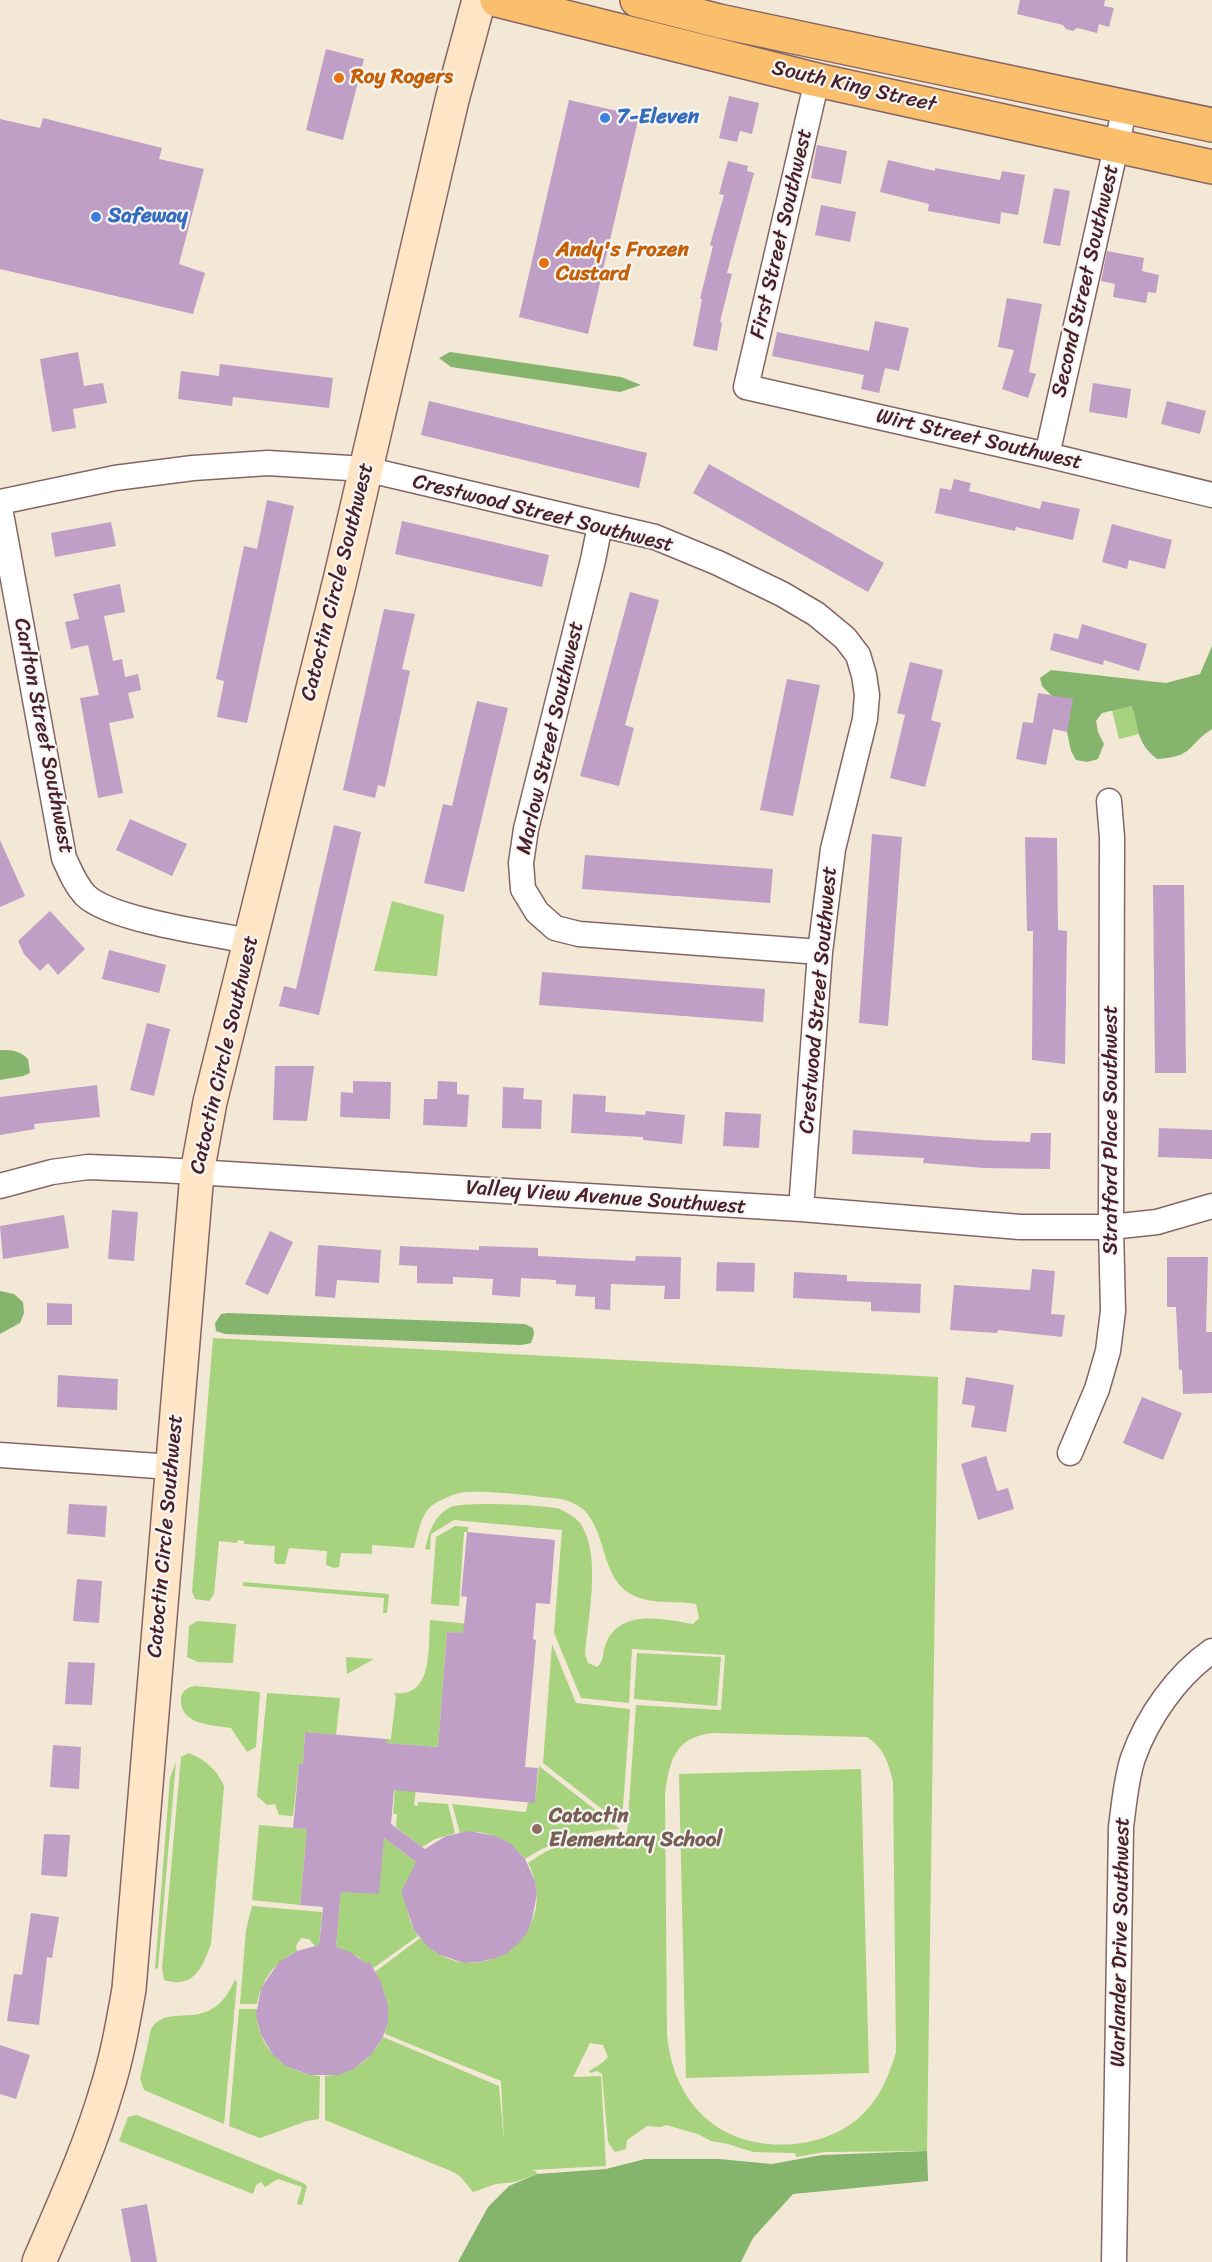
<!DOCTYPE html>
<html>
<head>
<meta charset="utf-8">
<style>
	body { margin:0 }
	canvas { display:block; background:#f3e7d5 }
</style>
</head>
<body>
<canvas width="1212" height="2262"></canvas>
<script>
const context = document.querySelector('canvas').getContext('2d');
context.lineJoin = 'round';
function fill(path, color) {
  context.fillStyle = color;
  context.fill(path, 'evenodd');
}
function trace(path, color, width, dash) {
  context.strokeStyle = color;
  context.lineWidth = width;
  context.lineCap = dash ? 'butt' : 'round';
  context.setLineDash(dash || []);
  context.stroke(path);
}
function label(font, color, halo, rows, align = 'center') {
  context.font = font + ' Sriracha,sans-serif';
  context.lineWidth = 4.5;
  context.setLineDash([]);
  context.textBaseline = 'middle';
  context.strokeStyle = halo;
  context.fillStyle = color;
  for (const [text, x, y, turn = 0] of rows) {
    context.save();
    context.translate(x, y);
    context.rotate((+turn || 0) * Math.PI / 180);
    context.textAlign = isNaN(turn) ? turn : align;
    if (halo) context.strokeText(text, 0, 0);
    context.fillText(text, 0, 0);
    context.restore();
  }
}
const green = new Path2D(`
	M1133,706L1139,734L1119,739L1112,710Z
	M392,901L444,915L437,976L374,971Z
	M213,1338L938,1377L927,2151L825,2152L796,2157L795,2153L753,2152L728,2144L711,2141L698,2134L666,2125L661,2127L647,2126L627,2140L626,2149L615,2152L608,2142L602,2074L597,2071L590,2073L589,2071L602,2063L608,2057L603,2045L590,2043L573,2077L601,2076L606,2166L531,2170L536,2171L537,2174L515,2182L496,2184L473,2192L460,2176L451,2171L325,2120V2076C352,2074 370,2061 383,2037L499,2086L504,2141L501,2081L385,2034C390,2010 387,1993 375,1972L420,1938C473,2000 566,1935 528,1863C552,1846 578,1836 608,1834V1838H617V1833H627L636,1705L721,1710L725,1655L632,1649L629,1703L581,1698L554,1633L562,1530L454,1520L431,1534L430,1550L425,1549C429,1533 434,1515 451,1507C463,1501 541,1505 556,1508C565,1510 578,1519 582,1526C601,1558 588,1618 585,1654L588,1663L597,1667C605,1661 602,1650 607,1641C622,1609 664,1619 693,1624L699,1618L696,1604C673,1600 646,1606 626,1591C602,1573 606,1534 585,1511C580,1506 571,1502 565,1500C558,1498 550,1498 542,1497C517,1494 490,1491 465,1492C455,1493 439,1500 431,1506C420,1516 418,1535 414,1548L372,1545V1554L341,1553L339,1567L334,1568L326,1565L327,1551L289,1548L285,1564H276L274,1561L275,1546L244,1544V1541L238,1540L237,1543L219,1541L214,1594L209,1601L195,1599L192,1592ZM714,1733L867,1737C883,1747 889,1763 893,1782L896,2052C890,2073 881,2096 864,2113C846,2131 820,2142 794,2144C723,2150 674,2107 667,2035L665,1795C669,1761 675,1736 714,1733Z
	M455,1526L468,1527V1532H464L459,1606L431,1604L436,1537Z
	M243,1582L389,1594L387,1613H383L384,1598L243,1586Z
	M430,1620L470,1624L469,1634L447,1632L438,1747L386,1743V1739H391L396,1697L394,1693C434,1698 428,1647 430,1620Z
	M197,1621L236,1624L233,1663L198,1662L187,1657L189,1626Z
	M552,1644L576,1703L630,1709L622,1821L620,1823L543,1763Z
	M637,1653L721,1657L717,1706L634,1699Z
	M346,1657L374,1659L347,1674Z
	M195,1686L260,1692L256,1747L247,1752L231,1728C212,1725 179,1725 181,1698C182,1690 188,1687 195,1686Z
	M267,1693L340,1698L336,1735L305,1732L303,1764H299L293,1816L279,1815L275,1804L267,1805L257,1796Z
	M189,1753C206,1760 217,1770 224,1786L211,1944C202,1968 194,1989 164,1980L162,1969L181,1757Z
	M176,1762L158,1968L155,1969L170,1778Z
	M419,1763L414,1805L418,1806V1802L448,1804L455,1833L435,1839L422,1847L396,1827L397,1814H393L395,1785Z
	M539,1766L620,1829C584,1830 555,1840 525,1859C508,1839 486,1828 460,1833L452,1804L526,1812L528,1802H535Z
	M861,1769L869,2073L686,2078L679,1774Z
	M259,1825L307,1829L300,1905L252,1900Z
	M384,1838L416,1862C404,1887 402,1912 418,1936L372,1969L357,1956L336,1947L341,1892Z
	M252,1906L322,1912L319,1946H315L309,1939L301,1938L296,1946L297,1951C275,1962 261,1980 257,2004H240L246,1930Z
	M235,1980L237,1982L224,2124L144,2090L140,2079L151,2029C165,2006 191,2024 215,2007C225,2000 230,1990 235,1980Z
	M239,2009H257C255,2047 284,2073 320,2076L319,2119L307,2121L260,2138L229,2126Z
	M137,2115L303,2183L307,2186L302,2205L297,2204L302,2187L278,2179L265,2187L261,2182L256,2185L253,2194L119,2141L128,2117Z`);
const forest = new Path2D(`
	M450,352L621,377L641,385L620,392L451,367L439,358Z
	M1212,646V729C1187,745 1194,757 1157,759C1135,741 1140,730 1132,706L1102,713L1096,721L1098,732L1104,744L1098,759L1087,762L1076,760L1071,751L1067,732L1051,695L1042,686L1040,678L1051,670L1166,683L1200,674Z
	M0,1050C12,1050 19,1050 28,1059L30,1073L23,1076L0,1080Z
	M0,1291L14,1294L23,1302L24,1313L20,1323L0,1334Z
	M228,1313L525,1324L533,1328L534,1334L531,1343L521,1345L225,1334L216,1331L215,1323L221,1314Z
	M927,2151L928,2181L793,2194L753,2238L741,2262H458L488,2207L509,2186L537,2174L606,2169L645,2159H719L772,2164L822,2155Z`);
const building = new Path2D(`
	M1020,0H1105L1104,6L1114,8L1109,27L1099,24L1097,33L1077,28L1073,31L1066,29L1063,25L1017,14Z
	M326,49L364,59L343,140L306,130Z
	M729,96L759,103L752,134L740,131L737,142L719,138Z
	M569,100L639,116L588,334L519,317Z
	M43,118L162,148L159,159L204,169L179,264L205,273L193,314L0,269V119L40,128Z
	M817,145L847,151L841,184L811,178Z
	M888,160L935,171V168L1000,180L1002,171L1025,175L1018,215L1001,212L1000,224L928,211L929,204L880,192Z
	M728,161L748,166L747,171L754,173L727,273L732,274L720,322L722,323L717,351L693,346L702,299H700L713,246L710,245L724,195L719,194Z
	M1054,188L1070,191L1060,246L1043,243Z
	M821,205L856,212L850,242L815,235Z
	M1107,251L1144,258L1142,271L1159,275L1156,293L1148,292L1146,303L1113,297L1115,284L1101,281Z
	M1007,298L1042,304L1029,372L1036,374L1028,398L1002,389L1014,350L998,347Z
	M875,321L909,328L899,371L885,368L879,393L861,389L864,375L772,356L777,332L869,351Z
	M78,352L84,386L103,383L107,403L73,409L76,428L52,432L40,359Z
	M220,364L333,378L329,408L233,397L232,406L178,399L181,371L219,376Z
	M1093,383L1131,389L1127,418L1089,412Z
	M429,401L647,453L639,488L421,435Z
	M1167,401L1206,411L1200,434L1161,424Z
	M709,464L884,563L868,592L693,493Z
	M954,479L971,483L969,491L1040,509L1042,501L1080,509L1073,540L1016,527L1015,531L935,513L940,488L951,490Z
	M267,500L294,506L247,723L217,717L224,681L216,679L244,546L257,549Z
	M402,521L549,555L542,587L395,554Z
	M111,522L116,546L55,557L51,533Z
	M1112,524L1172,540L1165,569L1129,560L1127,569L1102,562Z
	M120,584L125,612L104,616L113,661L122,659L125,677L138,674L141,690L128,693L134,718L109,723L123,793L98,798L80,698L99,695L88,645L71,649L65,622L79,619L73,594Z
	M630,592L659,600L625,725L634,728L619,786L580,776Z
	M384,609L415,614L402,669L410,671L385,787L378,785L375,798L343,790Z
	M1082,624L1147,644L1139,671L1104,660L1103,665L1050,650L1054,633L1078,639Z
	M910,662L943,670L931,720L941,723L925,787L890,778L905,715L897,713Z
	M787,679L820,685L793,816L760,810Z
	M1038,693L1073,699L1067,732L1053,729L1046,765L1016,759L1023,722L1033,723Z
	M477,701L508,708L464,892L424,883L443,804L452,806Z
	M130,819L187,844L172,876L116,850Z
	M334,825L361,832L319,1015L279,1006L284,986L296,989Z
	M872,834L902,837L888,1026L859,1023Z
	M1025,837L1057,838L1058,930L1067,931L1065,1064L1032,1060L1033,931H1027Z
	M0,840L25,896L0,907Z
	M585,855L773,869L770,903L582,889Z
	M1153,885H1184L1186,1073H1155Z
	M50,911L85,949L58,975L48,963L40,971L24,954L18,941Z
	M109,950L166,965L159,993L102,979Z
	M542,972L765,989L763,1022L539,1005Z
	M147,1023L170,1029L154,1096L130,1090Z
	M275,1066H314L307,1121L273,1120Z
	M353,1081L391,1082L390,1119L340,1117L341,1092L353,1093Z
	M438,1081L457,1082V1094L469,1095L467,1127L423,1125L424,1099H437Z
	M97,1085L100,1117L34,1124L35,1129L0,1135V1097Z
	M503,1087L524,1088L523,1099L542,1100L541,1129L502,1128Z
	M573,1094L606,1096L605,1112L645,1115L646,1111L685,1115L682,1144L643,1140V1137L571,1133Z
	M725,1112L761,1114L759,1148L723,1146Z
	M1159,1128L1212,1130V1159L1158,1157Z
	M853,1130L982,1140L1030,1142L1031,1133H1051L1050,1169L984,1168L923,1163L924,1158L852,1154Z
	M112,1210L138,1212L134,1261L108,1259Z
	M64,1215L69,1248L3,1259L0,1226Z
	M270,1231L293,1242L268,1295L245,1284Z
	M318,1245L381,1250L379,1283L337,1280L335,1298L315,1296Z
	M400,1246L479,1250V1246L538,1248V1256L635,1261L636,1256L681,1257L680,1299H664L665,1286L611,1284L610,1310L595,1309V1297L575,1296L576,1285L556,1284V1280L521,1278L520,1297L492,1295L493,1279L453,1277V1284L417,1283V1266L399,1265Z
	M1167,1257H1208L1206,1332H1212V1393L1183,1394L1182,1370H1179L1176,1307H1167Z
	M717,1262L755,1263L754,1292L716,1291Z
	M1032,1269L1055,1271L1051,1314L1065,1315L1062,1337L998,1330L997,1333L950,1330L954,1285L1030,1290Z
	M794,1272L847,1275V1281L921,1284L920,1313L871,1311V1302L793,1298Z
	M47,1303L72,1304V1325H47Z
	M58,1375L118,1379L117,1410L57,1407Z
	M966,1377L1014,1385L1006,1432L971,1427L975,1406L962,1404Z
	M1142,1397L1182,1413L1163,1460L1123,1443Z
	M986,1456L997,1491L1008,1488L1014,1509L978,1520L961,1464Z
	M69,1504L107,1506L105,1537L67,1534Z
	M467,1532L555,1540L550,1604L536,1603L533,1639L536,1640L525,1767L538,1768L535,1803L394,1790L391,1824L425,1849L446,1836L469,1831L496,1836L511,1844L525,1859L535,1881L537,1894L532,1920L527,1933L518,1944L506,1954L496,1958L480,1962L464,1963L440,1955L427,1946L414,1930L401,1892L416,1862L384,1838L379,1894L341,1892L336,1947L350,1952L367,1964L369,1961L381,1982L388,2006V2022L383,2037L372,2054L355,2068L339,2075H310L286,2066L273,2055L261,2035L256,2015L261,1988L279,1962L297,1951L319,1945L323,1907L300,1905L307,1829L293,1828L299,1764H303L305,1732L386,1739V1743L438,1747L447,1632L463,1633L467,1597L461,1596Z
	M77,1579L102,1581L99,1623L73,1621Z
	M68,1662L95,1663L92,1705L65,1704Z
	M53,1745L81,1747L79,1789L50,1787Z
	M44,1834L70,1835L67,1877L41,1875Z
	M31,1913L59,1917L52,1958L47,1957L39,2025L7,2021L14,1974L22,1975Z
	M0,2045L30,2055L16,2099L0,2094Z
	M147,2204L157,2262H131L121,2209Z`);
const minor = new Path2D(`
	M817,80L746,387L1047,455L1212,495
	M1047,455L1125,107
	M0,502L115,478L193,468L268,463L365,469L655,537L718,563L782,594L816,614L845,638L858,655L864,675L867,695L865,719L833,849L820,952L801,1209
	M0,508L64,858C70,871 75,884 85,895C110,920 213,934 250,941
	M600,525L593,560L526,829L521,863L523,889L537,912L555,928L579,934L820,952
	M0,1186L52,1172L88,1167L162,1170L801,1209L1020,1227H1111L1157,1222L1212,1206
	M1070,1453L1097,1389L1108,1351L1113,1311L1111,1227L1112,837L1109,801
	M0,1455L172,1467
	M1114,2262L1121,1827C1124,1805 1126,1779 1133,1758C1147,1718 1177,1675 1212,1651`);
const secondary = new Path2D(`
	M39,2262C63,2206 89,2150 106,2092C117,2058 123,2023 129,1989L197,1173L210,1102L340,580L452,100L479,0`);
const primary = new Path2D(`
	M497,0L817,80L1212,167
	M637,0L719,21L1212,125`);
const markers = [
	[339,78,6,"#e8710a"],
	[605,118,6,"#3f7fe0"],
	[96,217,6,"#3f7fe0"],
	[544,263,6,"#e8710a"],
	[537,1829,6,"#8d6e63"]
];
const foodNames = [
	["Roy Rogers",351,78],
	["Andy's Frozen",556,251],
	["Custard",556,275]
];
const streetNames = [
	["South King Street",854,87,13],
	["First Street Southwest",782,234,-77],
	["Second Street Southwest",1086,281,-77],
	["Wirt Street Southwest",979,440,13],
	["Crestwood Street Southwest",543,514,14],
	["Catoctin Circle Southwest",338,582,-76],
	["Carlton Street Southwest",43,736,79],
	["Marlow Street Southwest",551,738,-77],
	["Crestwood Street Southwest",819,1000,-85],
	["Catoctin Circle Southwest",225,1055,-77],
	["Stratford Place Southwest",1112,1130,-90],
	["Valley View Avenue Southwest",606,1198,4],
	["Catoctin Circle Southwest",166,1536,-85],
	["Warlander Drive Southwest",1121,1942,-89]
];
const shopNames = [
	["7-Eleven",617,118],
	["Safeway",108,217]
];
const educationNames = [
	["Catoctin",549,1817],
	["Elementary School",549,1841]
];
fill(green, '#a7d27e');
fill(forest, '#85b46d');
fill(building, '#c09fc6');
trace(minor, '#856566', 27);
trace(secondary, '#856566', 36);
trace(primary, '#856566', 36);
trace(minor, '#fff', 24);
trace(secondary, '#fde5c5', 33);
trace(primary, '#f9bf6d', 33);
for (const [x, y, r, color] of markers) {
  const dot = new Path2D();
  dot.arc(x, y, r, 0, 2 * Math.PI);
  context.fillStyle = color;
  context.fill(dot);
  trace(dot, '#f6f6f2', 2);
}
label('bold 21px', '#c56008', '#f6f6f2', foodNames, 'left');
label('21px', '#4a1f2b', '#f6f6f2', streetNames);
label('bold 21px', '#366cbe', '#f6f6f2', shopNames, 'left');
label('bold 21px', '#785e54', '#f6f6f2', educationNames, 'left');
</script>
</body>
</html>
